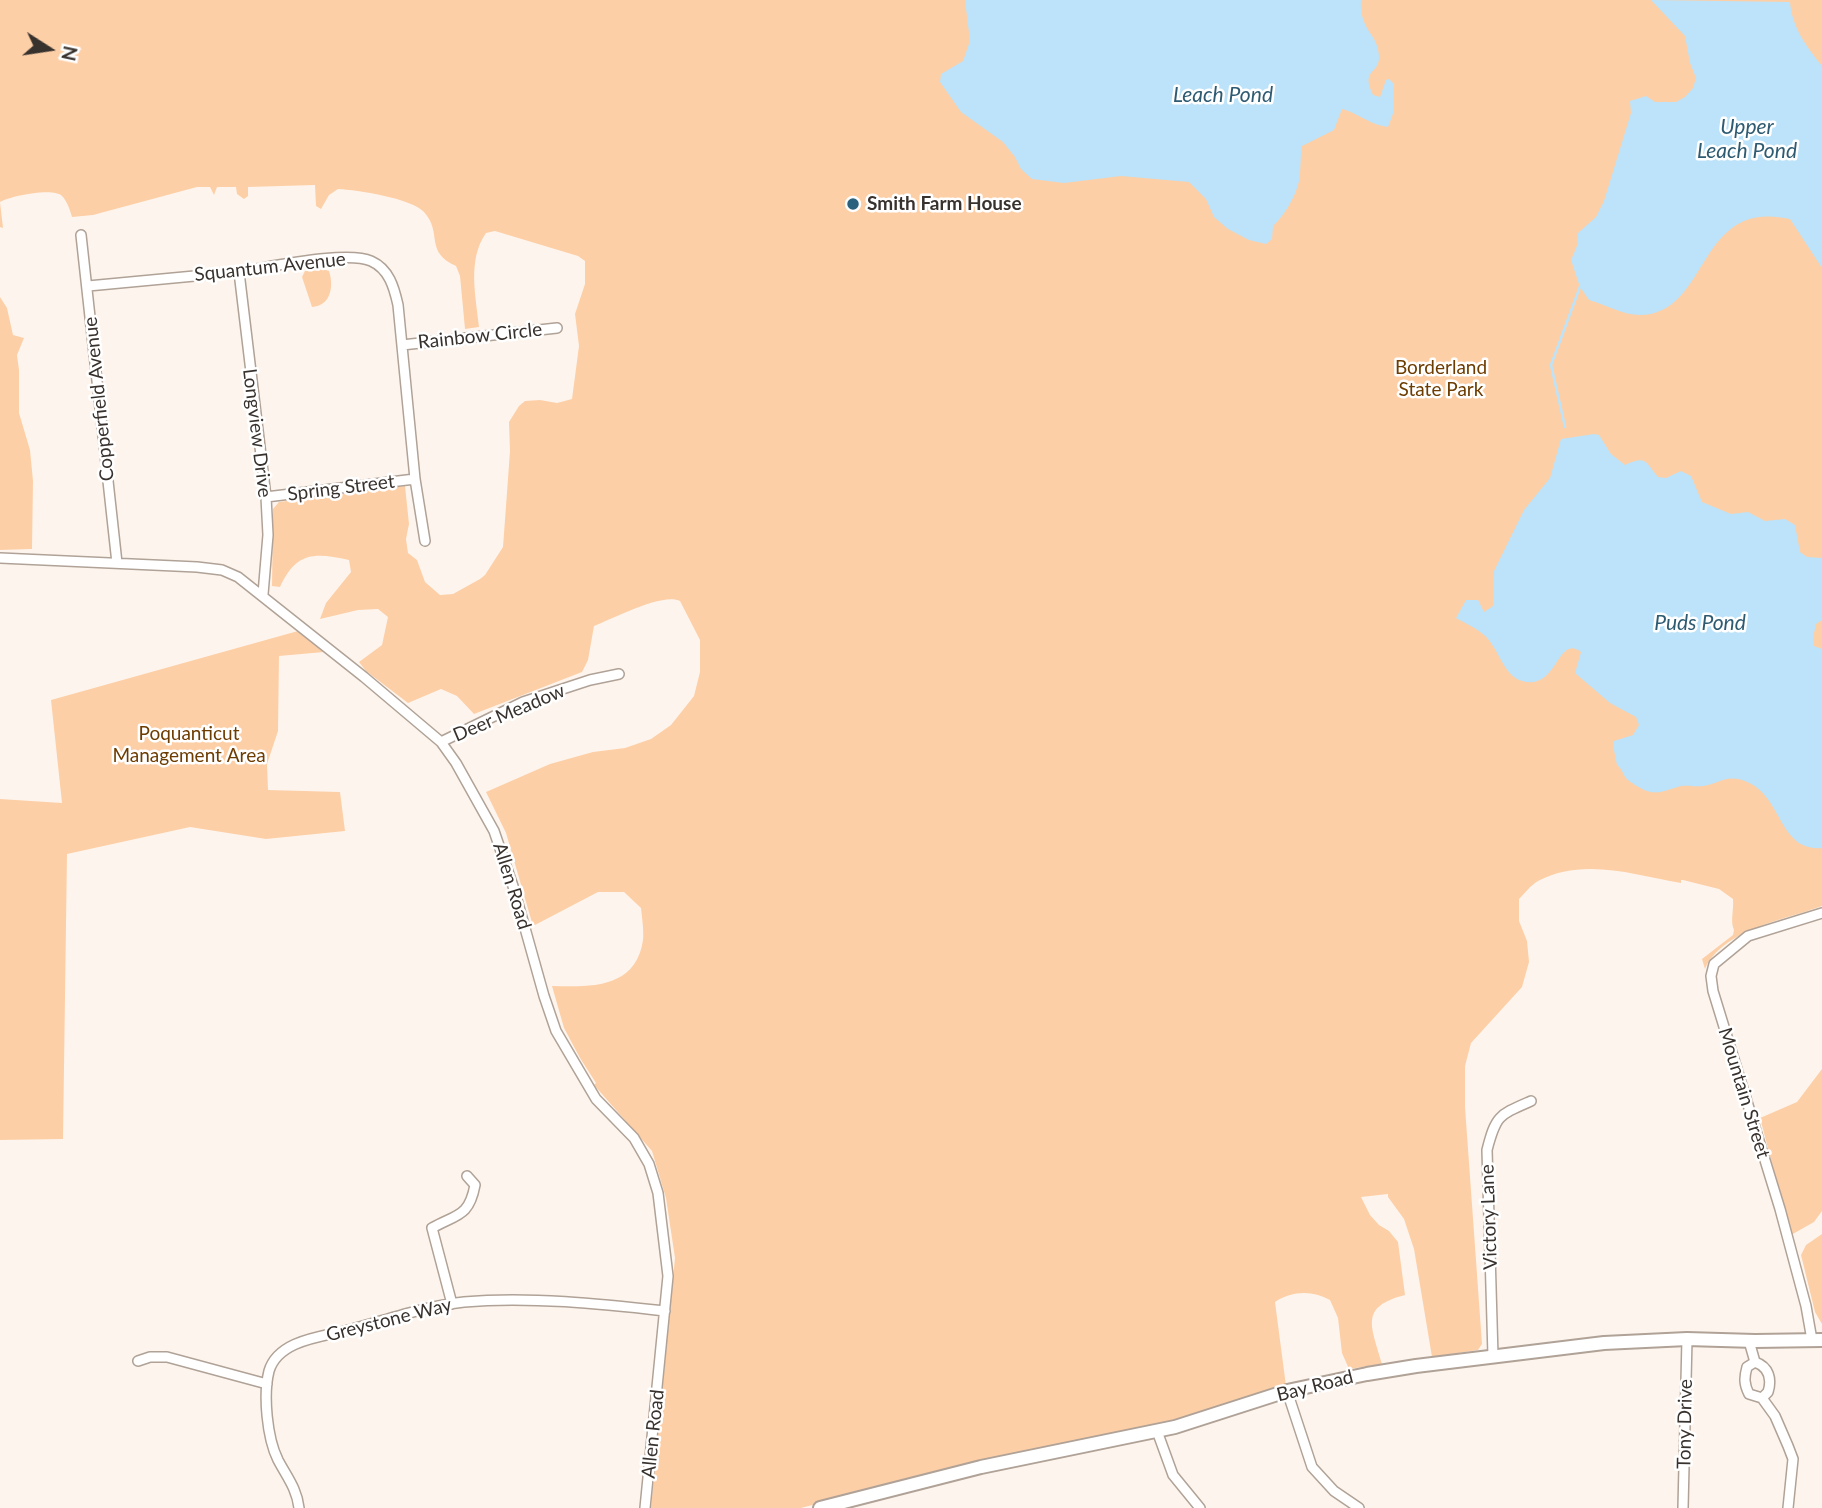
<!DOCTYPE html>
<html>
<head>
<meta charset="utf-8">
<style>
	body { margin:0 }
	#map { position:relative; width:1822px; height:1508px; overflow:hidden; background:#fdf5ed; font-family:Lato,sans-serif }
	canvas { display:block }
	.north { position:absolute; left:14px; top:14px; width:70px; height:70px; -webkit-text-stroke:5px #fff; paint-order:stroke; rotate:102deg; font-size:19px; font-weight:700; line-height:28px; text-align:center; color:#38322e }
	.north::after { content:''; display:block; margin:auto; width:24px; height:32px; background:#38322e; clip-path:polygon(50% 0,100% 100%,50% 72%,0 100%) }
</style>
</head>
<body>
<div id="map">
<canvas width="1822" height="1508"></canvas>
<div class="north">N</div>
</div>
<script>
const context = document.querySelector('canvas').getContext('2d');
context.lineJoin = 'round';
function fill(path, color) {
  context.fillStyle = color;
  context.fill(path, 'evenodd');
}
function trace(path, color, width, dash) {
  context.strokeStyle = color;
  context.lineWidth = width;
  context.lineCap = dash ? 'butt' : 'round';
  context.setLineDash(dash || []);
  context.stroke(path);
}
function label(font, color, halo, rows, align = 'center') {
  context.font = font + ' Lato,sans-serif';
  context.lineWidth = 5;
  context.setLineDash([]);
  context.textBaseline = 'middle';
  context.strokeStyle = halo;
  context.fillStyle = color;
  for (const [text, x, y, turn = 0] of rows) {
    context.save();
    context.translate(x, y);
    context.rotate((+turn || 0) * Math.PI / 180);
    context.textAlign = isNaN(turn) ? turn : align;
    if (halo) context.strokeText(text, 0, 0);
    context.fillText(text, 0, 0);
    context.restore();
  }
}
const green = new Path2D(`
	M0,0H1822V906C1784,920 1722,930 1705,969L1702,959L1733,935L1734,930C1730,922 1734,909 1733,899L1719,889L1683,880H1681V883C1635,875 1583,857 1538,881C1531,885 1525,893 1519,899V921L1527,941L1529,962L1522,987L1471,1043L1465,1066V1107L1482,1344L1478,1350L1432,1357L1414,1249L1404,1219L1388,1197V1194L1361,1197L1370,1215L1379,1225L1389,1231L1398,1242L1405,1295C1358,1307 1372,1327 1382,1364L1349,1369L1342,1353L1338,1318L1330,1300C1312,1290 1292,1291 1275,1302L1286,1386L1179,1420L957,1467L801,1508H651L675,1258L666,1198L652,1151L594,1085L596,1083L580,1058L564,1028L552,986C590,987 636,989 643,940C644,930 642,918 641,908L624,892H598L533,926L506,833L486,792L550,764L593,752L625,748L651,739L671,725L694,696L700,672V640L680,601C663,592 612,619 594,626L588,660L582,672L474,714L457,696L441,689L408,703L366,671L359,662L382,645L388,617L378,609L358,610L320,619L326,603L351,572L349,560C314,552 296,552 280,587L272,586L273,509L279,502L405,486L409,524L406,539L408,553L417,560L425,582L440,595L453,594L480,579L485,575L503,547L510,451L509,422L519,406L525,401L540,400L557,403L572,399L579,346L575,314L585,284V261L578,256L495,231L486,233C467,260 476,297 479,327L465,329L460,276L456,266C424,252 443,233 424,212C411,198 357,190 338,189L329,195L321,209L316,206L315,185L248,187V196L244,199L237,194L236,187H217L214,195L210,187H197L93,215L72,217C70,210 67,201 62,196C54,187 10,196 0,202L3,228L0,227Z
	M322,269L329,271C334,286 331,306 312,307L302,277L305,271Z
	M0,297L7,308L13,335L24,338L17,355L19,370V413L30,450L33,481L32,549L0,550Z
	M298,631L324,652L279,656L278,731L267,764L268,790L340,792L345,831L266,839L190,827L67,854L63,1139L0,1140V799L62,803L51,700Z
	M1822,1069V1211L1814,1222L1791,1235L1760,1118L1797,1102Z
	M1822,1234V1324L1815,1312L1801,1255L1806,1245Z`);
const water = new Path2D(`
	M965,0H1361C1359,31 1378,33 1379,56C1380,75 1360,68 1373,95L1380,97L1386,80L1389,79L1394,84V111L1388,127C1370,125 1358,113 1342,109L1334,130L1302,146C1300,158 1301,170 1299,181C1296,196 1284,216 1273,226L1272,239L1266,244L1249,240L1228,229L1214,217L1206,199L1189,182L1121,176L1064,183L1032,179L1021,169L1015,157L1003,142L961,112L940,82L941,74L963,61L970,41Z
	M1651,0L1790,2C1792,27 1806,46 1822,66V268L1790,219C1696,198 1711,311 1642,315C1625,316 1606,305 1589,300L1580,287L1571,260L1577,246L1578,233L1596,217L1604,201L1631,113L1630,101L1646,96L1655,102H1676L1685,97L1693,88L1696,78L1690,63L1685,36Z
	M1594,434L1599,435L1611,454L1625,465C1647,455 1645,462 1658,477L1666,478L1681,471L1691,476L1702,502L1731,514L1748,512L1765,521L1785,519L1795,525L1800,552L1807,557L1822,558V620L1816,624L1813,638L1814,646L1822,649V848C1778,852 1783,795 1745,781C1725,774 1719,784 1703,786C1695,787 1688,785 1681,786C1668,789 1658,796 1644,790C1639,787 1629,782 1626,778C1622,773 1623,770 1617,765L1613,745L1614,741L1633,735L1639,725L1636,717L1610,703L1575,673L1581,652C1557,633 1558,691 1522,681C1503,676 1498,646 1484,635C1476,628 1465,623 1456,618L1466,600H1478L1484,612L1493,606L1494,571L1524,510L1550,478L1561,439Z`);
const stream = new Path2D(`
	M1565,427L1551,365L1581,284`);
const street = new Path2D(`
	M81,235L117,563
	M239,272L266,497L268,535L263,594
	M88,286C137,281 188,277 237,272C267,268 346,250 371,261C389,269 394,287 398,305L415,479L425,541
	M402,345L557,328
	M266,497L415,479
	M0,558L197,567L222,570L238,577L364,677L441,742L456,763L494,831L514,889L544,996L556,1031L596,1099L634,1138L649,1164L658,1193L668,1276L645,1508
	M441,742L523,702L590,680L619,674
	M452,1304L432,1228C457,1214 469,1217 475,1185L467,1176
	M1812,1340L1806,1306L1780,1209L1713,991L1711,976L1714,964L1748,936L1822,913
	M1749,1341L1755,1362C1769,1367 1772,1379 1768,1392L1762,1398
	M1493,1356L1487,1150C1496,1115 1499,1115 1531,1101
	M138,1361L150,1357H167L267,1384
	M1755,1362L1747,1367C1744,1378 1744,1384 1749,1394L1762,1398L1775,1416L1788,1446L1793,1459L1788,1508
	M1287,1391L1312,1467L1334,1491L1359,1508
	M1157,1431L1173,1475L1200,1508
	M299,1508C297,1489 287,1477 278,1460C267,1438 263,1395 269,1371C278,1341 319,1337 345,1331C384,1321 424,1306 464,1302C527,1296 603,1304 665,1311
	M1683,1508L1687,1339`);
const secondary = new Path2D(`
	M820,1508L981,1467L1175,1427L1287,1391L1367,1374L1416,1366L1604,1343L1687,1339L1755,1341L1822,1340`);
const markers = [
	[853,204,7,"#2a617c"]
];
const poiNames = [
	["Smith Farm House",867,204]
];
const streetNames = [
	["Squantum Avenue",270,267,-6],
	["Rainbow Circle",480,336,-6],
	["Copperfield Avenue",99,399,-96],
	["Longview Drive",257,433,83],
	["Spring Street",341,488,-7],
	["Deer Meadow",509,713,-23],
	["Allen Road",512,886,73],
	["Mountain Street",1744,1093,73],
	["Victory Lane",1489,1217,-92],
	["Greystone Way",389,1320,-14],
	["Bay Road",1315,1386,-14],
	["Tony Drive",1685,1424,-89],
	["Allen Road",653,1434,-84]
];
const parkNames = [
	["Borderland",1441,368],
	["State Park",1441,390],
	["Poquanticut",189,734],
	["Management Area",189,756]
];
const waterNames = [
	["Leach Pond",1223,95],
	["Upper",1747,127],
	["Leach Pond",1747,151],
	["Puds Pond",1700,623]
];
fill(green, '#fdcfa7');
fill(water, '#bce3f9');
trace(stream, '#bce3f9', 2.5);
trace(street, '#b0a297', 12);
trace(secondary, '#b0a297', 16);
trace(street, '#fff', 9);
trace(secondary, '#fff', 12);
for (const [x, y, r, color] of markers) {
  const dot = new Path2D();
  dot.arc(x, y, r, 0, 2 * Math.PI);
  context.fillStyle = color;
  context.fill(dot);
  trace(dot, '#fff', 2.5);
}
label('bold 19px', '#38322e', '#fff', poiNames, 'left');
label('19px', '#38322e', '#fff', streetNames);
label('19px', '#6d3c00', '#fff', parkNames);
label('italic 21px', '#2e5b72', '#fff', waterNames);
</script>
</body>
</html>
